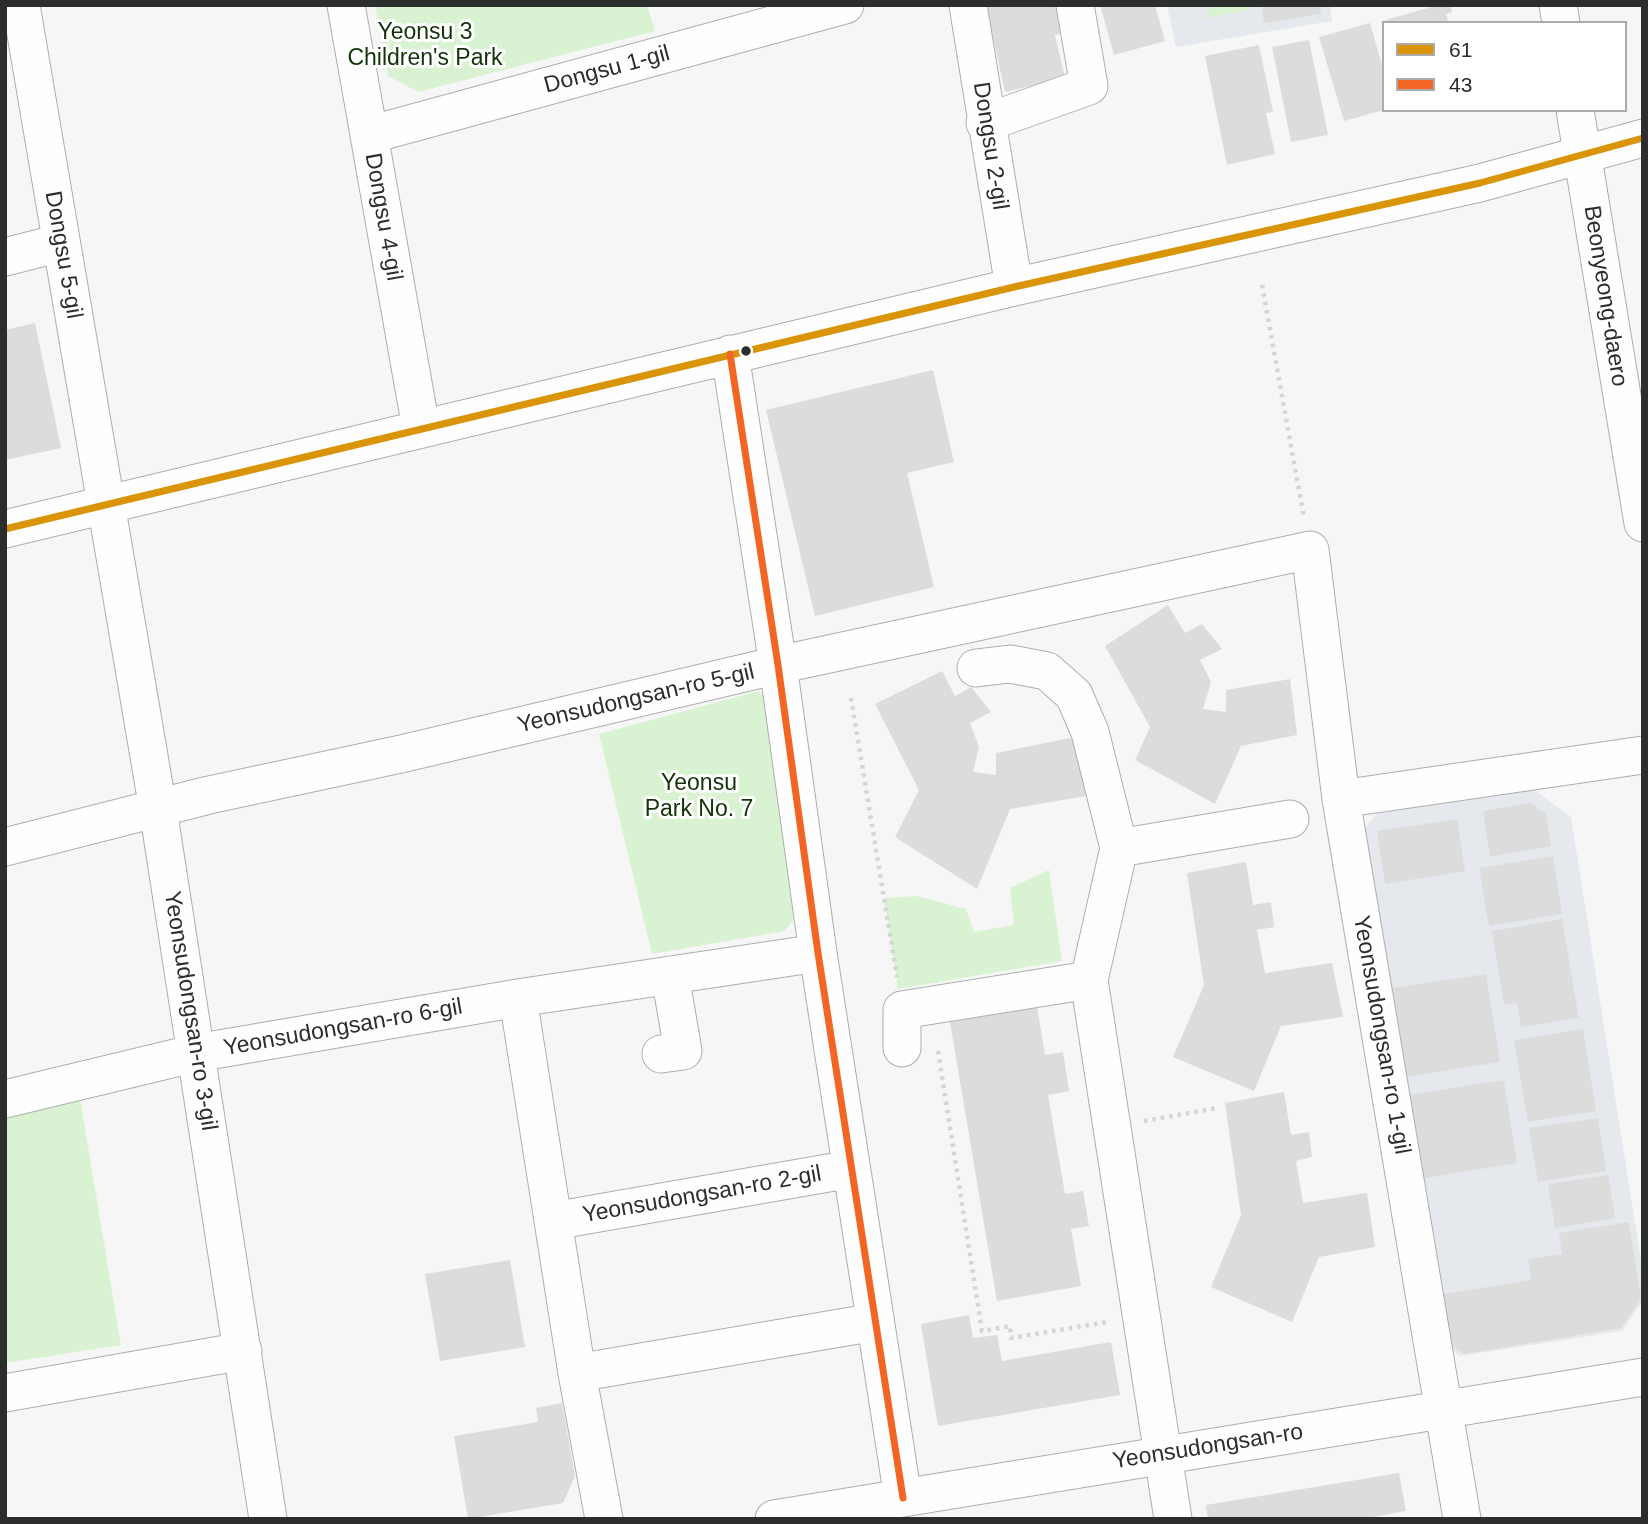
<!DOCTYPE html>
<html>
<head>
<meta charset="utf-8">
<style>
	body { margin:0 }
	#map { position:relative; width:1648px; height:1524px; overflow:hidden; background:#f6f6f6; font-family:Helvetica,sans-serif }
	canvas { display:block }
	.frame { position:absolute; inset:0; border:7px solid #2c2d2d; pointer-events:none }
	.legend { position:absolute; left:1382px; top:21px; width:245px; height:91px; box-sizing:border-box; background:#fff; border:2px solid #ababab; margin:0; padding:9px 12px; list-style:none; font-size:21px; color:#2c2d2d }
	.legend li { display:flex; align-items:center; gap:14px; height:35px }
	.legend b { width:35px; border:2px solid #ababab }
</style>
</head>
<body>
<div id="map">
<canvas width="1648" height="1524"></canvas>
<div class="frame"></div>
<ul class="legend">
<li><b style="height:9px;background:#d99407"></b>61</li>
<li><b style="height:9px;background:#f26522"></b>43</li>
</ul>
</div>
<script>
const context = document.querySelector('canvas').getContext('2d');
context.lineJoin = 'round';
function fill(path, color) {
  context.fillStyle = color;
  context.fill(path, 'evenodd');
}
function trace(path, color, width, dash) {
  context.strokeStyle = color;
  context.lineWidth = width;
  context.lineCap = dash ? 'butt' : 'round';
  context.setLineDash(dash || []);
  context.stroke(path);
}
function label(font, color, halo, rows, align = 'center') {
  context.font = font + ' Helvetica,sans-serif';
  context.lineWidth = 6;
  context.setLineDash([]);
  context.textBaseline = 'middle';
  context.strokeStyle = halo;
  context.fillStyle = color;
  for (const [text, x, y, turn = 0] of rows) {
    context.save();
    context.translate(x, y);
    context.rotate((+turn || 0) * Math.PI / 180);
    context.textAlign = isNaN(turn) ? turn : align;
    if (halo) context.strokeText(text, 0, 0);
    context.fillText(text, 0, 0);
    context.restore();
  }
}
const built = new Path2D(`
	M1167,5H1330L1332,21L1176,47Z
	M1528,785L1571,817L1643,1274V1301L1622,1331L1460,1356L1439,1342L1360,834L1381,808Z`);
const green = new Path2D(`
	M375,5H647L655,31L418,92L388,76Z
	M1207,5H1252V9L1209,18Z
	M759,691L770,703L796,916L785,931L652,954L599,734Z
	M1049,870L1062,961L898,989L884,898L916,896L966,909L974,932L1014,925L1010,888Z
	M80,1098L121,1345L5,1363V1118Z`);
const building = new Path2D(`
	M986,5H1065L1071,31L1055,35L1065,78L1005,92Z
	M1100,5H1155L1165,41L1114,55Z
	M1261,5H1320L1321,14L1264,23Z
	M1439,5H1450L1452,12L1446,14L1449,23H1386L1385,20Z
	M1370,23L1384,72V110L1344,121L1319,37Z
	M1309,40L1328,135L1291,142L1272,47Z
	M1259,45L1273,112L1266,113L1275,154L1227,165L1205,56Z
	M35,323L61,448L5,460V330Z
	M933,370L954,462L907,473L934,587L815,616L766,410Z
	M1168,605L1185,633L1202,624L1222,649L1200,660L1211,682L1203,709L1226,712V690L1290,679L1297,735L1241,746L1215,804L1135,760L1150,727L1105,646Z
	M942,671L955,696L971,687L991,712L970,723L979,747L973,772L996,775V753L1075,737L1086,796L1010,809L977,889L895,837L919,790L875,704Z
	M1531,803L1546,814L1551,846L1490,857L1483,811Z
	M1457,819L1465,871L1385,884L1377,831Z
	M1553,856L1562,914L1489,926L1479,868Z
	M1246,862L1253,905L1271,902L1274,927L1257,930L1265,973L1332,963L1343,1017L1281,1026L1254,1091L1173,1057L1204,985L1187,873Z
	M1562,919L1579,1018L1521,1027L1517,1003L1504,1005L1492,931Z
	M1486,974L1500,1062L1407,1077L1393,988Z
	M1037,1007L1045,1055L1063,1052L1069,1091L1048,1095L1065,1194L1083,1191L1089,1226L1071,1229L1081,1286L997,1301L950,1022Z
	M1583,1029L1596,1111L1528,1122L1514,1040Z
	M1504,1080L1517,1163L1420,1179L1407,1095Z
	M1284,1092L1291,1135L1309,1132L1312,1157L1296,1161L1303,1203L1367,1193L1375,1247L1319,1257L1292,1322L1211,1287L1241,1215L1225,1103Z
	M1598,1118L1606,1171L1538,1182L1529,1128Z
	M1608,1175L1615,1218L1555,1228L1548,1184Z
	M1629,1222L1641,1299L1621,1328L1464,1354L1446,1341L1438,1295L1531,1280L1528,1259L1562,1254L1559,1233Z
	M510,1260L525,1347L440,1361L425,1274Z
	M969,1315L973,1338L997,1335L1002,1361L1111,1342L1120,1395L938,1426L921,1324Z
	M562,1403L575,1476L563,1503L468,1519L454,1436L538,1422L536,1408Z
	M1399,1473L1406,1511L1362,1519H1208L1206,1505Z`);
const path = new Path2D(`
	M1262,285L1304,518
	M851,698L897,977
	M938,1051L982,1331L1010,1326L1011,1338L1107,1322
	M1144,1121L1217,1108`);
const minor = new Path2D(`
	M21,5L158,809L268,1519
	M346,5L421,428
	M968,5L1014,287
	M1558,5L1561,23
	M1575,110L1643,523
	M985,123L1089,86L1075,5
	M369,135L845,5
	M5,257L60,243
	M730,354L778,665L818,953L903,1498
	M5,529L1014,287L1480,183L1643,138
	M976,668L1010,664L1047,671L1074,695L1090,732L1119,848L1089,980
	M1341,799L1643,755
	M5,847L209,795L401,754L778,665L1310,550L1341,799L1462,1519
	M1119,848L1290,819
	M518,998L577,1373L604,1519
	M902,1048V1010L1089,980L1173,1519
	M661,1054L683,1051L670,975
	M5,1099L196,1053L518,998L818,953
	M553,1221L851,1169
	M577,1373L875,1322
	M5,1393L243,1351
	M774,1519L1643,1377`);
const bus1 = new Path2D(`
	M5,529L1014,287L1480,183L1643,138`);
const bus2 = new Path2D(`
	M730,354L778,665L818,953L903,1498`);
const markers = [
	[746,351,6,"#2c2d2d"]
];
const parkNames = [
	["Yeonsu 3",425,33],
	["Children's Park",425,59],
	["Yeonsu",699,784],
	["Park No. 7",699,810]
];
const streetNames = [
	["Dongsu 1-gil",607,70,-15],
	["Dongsu 2-gil",990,146,81],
	["Dongsu 4-gil",383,217,80],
	["Dongsu 5-gil",63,255,80],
	["Beonyeong-daero",1605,296,81],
	["Yeonsudongsan-ro 5-gil",636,699,-13],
	["Yeonsudongsan-ro 3-gil",190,1011,81],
	["Yeonsudongsan-ro 6-gil",343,1028,-10],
	["Yeonsudongsan-ro 1-gil",1381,1035,80],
	["Yeonsudongsan-ro 2-gil",702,1195,-10],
	["Yeonsudongsan-ro",1208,1447,-9]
];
fill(built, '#e5e9ed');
fill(green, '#d9f3d2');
fill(building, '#dcdcdc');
trace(minor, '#adaeae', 39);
trace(path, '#d5d5d6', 4.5, [3.5, 5]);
trace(minor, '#fefefe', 37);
trace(bus1, '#d99407', 7);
trace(bus2, '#f26522', 7);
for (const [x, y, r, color] of markers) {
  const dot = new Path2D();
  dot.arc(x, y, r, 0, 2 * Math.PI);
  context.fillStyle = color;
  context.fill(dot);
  trace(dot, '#fff', 2.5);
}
label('23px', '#123307', '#fff', parkNames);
label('23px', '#2c2d2d', '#fff', streetNames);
</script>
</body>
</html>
